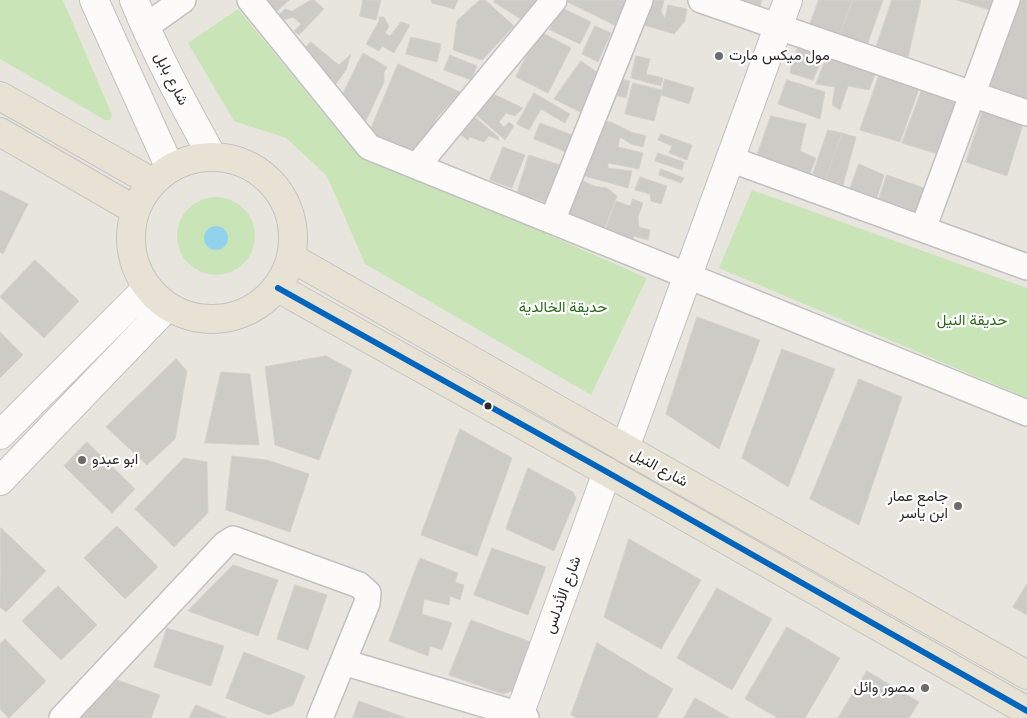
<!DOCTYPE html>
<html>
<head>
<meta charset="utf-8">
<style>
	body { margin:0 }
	canvas { display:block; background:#e8e5df }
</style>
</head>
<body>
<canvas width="1027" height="718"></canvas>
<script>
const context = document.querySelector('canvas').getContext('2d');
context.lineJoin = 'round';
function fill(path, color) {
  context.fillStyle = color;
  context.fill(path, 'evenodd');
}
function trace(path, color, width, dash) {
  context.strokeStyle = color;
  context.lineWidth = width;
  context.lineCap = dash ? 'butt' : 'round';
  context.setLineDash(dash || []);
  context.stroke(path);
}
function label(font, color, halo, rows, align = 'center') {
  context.font = font + ' "Noto Sans",Vazirmatn,sans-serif';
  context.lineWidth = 4.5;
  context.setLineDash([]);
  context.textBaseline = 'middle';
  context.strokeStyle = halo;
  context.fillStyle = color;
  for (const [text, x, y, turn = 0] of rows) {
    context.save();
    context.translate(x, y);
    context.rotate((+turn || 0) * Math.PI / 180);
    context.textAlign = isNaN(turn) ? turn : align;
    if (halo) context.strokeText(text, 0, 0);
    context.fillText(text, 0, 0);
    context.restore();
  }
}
const green = new Path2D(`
	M0,0H63L112,115L110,120H105L0,59Z
	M238,9L352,148L647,278L591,395L365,264L327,176L286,138L234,121L188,43Z
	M752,190L1027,288V398L719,268Z
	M177 236a39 39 0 1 1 78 0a39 39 0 1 1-78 0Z`);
const water = new Path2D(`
	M204 238a12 12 0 1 1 24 0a12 12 0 1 1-24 0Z`);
const building = new Path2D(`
	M263,0H289L275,13Z
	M311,0H314L324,9L299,35L294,31L301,24L293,17L284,20L279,15L285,9L292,11Z
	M363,0H381L376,20L360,16Z
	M432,0H458L454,9L432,3Z
	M480,0H485L514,26L482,60L453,50L457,21Z
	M495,0H539L522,20L494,2Z
	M564,0H628L619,27Z
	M644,0H664L661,12L665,18L668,5L687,9L685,21L674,34L637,23Z
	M729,0H762L759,9Z
	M819,0H853L838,39L808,29Z
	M853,0H883L866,48L838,39Z
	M892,0H921L908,57L875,51Z
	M957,0H993L991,10Z
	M1020,0H1027V105L985,91Z
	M560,7L591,22L580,44L550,30Z
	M379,17H384L389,27L385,33L390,36L401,22L410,25L394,53L382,46L379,51L366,44L379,21Z
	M595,26L611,33L598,62L582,54Z
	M539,31L571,48L548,93L516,77Z
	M411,37L441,44L437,62L406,54Z
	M311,42L339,65L351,54L346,70L328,95L297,55Z
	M800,43L826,50L813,80L790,73L792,62Z
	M363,53L387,67L384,72V82L364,125L341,98Z
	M450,55L477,66L471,80L444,70Z
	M636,56L650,59L646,74L663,78L661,86L631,78Z
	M827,56L877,69L869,90L848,86L840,110L832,105L835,87L816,84Z
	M581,61L601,75L582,113L554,99Z
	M398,64L460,92L436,119L434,132L407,156L368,136Z
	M880,73L920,86L900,142L860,130Z
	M614,78L630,81L626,98L610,94Z
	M665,79L694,88L689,104L661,95Z
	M787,80L825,92L820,119L778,104Z
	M633,83L662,90L654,121L625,114Z
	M923,87L958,99L938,154L902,143Z
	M489,92L523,108L515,116L506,113L499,122L504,127L509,122L514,126L505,140L472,111Z
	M534,93L570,114L565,123L541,109L529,130L517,124Z
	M983,110L1023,124L1007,176L966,162Z
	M468,111L498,137L499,140L489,136L484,142L470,137L468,140L454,130Z
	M771,116L806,124L800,151L816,158L809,176L755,161Z
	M597,121L611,122L631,132L646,136L643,147L631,144L620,137L618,147L643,153L639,169L608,163V168L632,171L628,188L581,175Z
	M540,123L572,135L566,152L534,139Z
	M828,130L842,133L826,179L813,174Z
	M842,133L856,137L843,185L826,179Z
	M661,134L692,145L687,160L669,153L672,146L658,140Z
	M503,147L525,155L512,188L490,180Z
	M658,153L684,162L682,170L655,161Z
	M529,155L560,165L548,203L517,193Z
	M859,164L884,175L875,204L848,194Z
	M661,169L684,178L681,183L659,175Z
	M887,175L924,188L914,219L877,205Z
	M640,177L667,186L661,204L651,201L650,194L635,190Z
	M581,180L594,186L607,188L617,196L603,232L570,219L569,206Z
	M0,190L28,204L3,254L0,252Z
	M633,199L643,203L638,217L639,227L650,230L648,240L634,236L633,240L608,230L606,227L616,201L630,206Z
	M35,260L79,301L44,338L0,297Z
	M697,317L760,340L719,449L666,414Z
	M0,332L23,355L0,378Z
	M782,349L835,369L788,487L742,458Z
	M326,356L352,370L319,460L275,445L265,367Z
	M176,359L187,371L175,439L147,465L106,427Z
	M221,372L250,374L259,445L205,443Z
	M859,379L902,397L859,525L810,499Z
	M460,429L512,458L477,556L421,535Z
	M87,442L135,489L112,513L64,466Z
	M232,456L267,460L309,474L290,532L226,510Z
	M184,458L207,462L208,513L174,547L135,509Z
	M528,468L573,492L576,498L554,551L506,529Z
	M117,526L158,567L125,599L84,558Z
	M1,528L46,571L6,612L0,607Z
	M629,539L701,580L661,649L604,617Z
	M492,548L546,567L528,615L474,595Z
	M420,558L458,573L455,582L464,585L460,600L450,596L449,605L424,599L422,614L452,623L442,650L430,646L428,656L389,641Z
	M233,565L278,580L258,636L188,611Z
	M1027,584V615L1013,607Z
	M295,585L327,595L308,650L277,639Z
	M58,586L97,625L61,660L22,621Z
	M717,588L772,619L732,690L677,658Z
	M471,620L531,642L512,691L503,694L449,675Z
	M787,627L840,658L805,718H778L745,699Z
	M167,628L224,646L211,686L154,667Z
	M5,639L46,681L9,718L0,709V644Z
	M597,643L673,689L657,718H577L571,715Z
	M244,652L305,676L293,705L269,715L226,698Z
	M867,671L919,702L909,718H838Z
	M117,680L160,695L151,718H80Z
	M695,698L730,718H684Z
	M359,701L406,718H353Z
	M196,705L227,718H189Z`);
const street = new Path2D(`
	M250,0L369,147L1027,413
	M701,0L1027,113
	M145,27L183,0
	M730,159L1027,267
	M417,166L554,0
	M552,221L640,0
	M923,229L1007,0
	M343,662L520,715L526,718
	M62,718L225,544L233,539L359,585L368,593L367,603L320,718`);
const secondary = new Path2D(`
	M94,0L170,168
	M134,0C156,54 184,105 212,156
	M0,435L147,288
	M625,448L788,0
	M0,481L167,307
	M518,718L607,472`);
const primary = new Path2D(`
	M0,96L152,182
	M0,132L135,210
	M131 238a81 81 0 1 1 162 0a81 81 0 1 1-162 0Z
	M292,258L625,448L1027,675
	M278,288L607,472L1027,711`);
const bus1 = new Path2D(`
	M278,288L607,472L1027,711`);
const markers = [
	[719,56,5,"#6c6b69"],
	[488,406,4.5,"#2a2a2a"],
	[82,460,5,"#6c6b69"],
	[958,506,5,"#6c6b69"],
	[925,688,5,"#6c6b69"]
];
const poiNames = [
	["مول ميكس مارت",729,56],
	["ابو عبدو",92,460],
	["جامع عمار",948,497,"right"],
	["ابن ياسر",948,514,"right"],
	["مصور وائل",915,688,"right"]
];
const streetNames = [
	["شارع بابل",171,79,63],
	["شارع النيل",659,468,29],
	["شارع الأندلس",563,595,-70]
];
const parkNames = [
	["حديقة الخالدية",563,308],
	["حديقة النيل",972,321]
];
fill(green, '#c9e5b7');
fill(water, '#91d3ec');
fill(building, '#cdcbc6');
trace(building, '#d3d1cb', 1);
trace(street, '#c2c1c1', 28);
trace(secondary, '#c2c1c1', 30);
trace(primary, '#c4c3c1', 30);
trace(street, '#fcfbfa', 25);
trace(secondary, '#fcfbfa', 28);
trace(primary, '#e7e2d3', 28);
trace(bus1, '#0065bd', 6);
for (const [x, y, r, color] of markers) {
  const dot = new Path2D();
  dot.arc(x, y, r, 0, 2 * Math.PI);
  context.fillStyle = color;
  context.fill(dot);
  trace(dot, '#fff', 2);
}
label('15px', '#2a2a2a', '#fff', poiNames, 'left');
label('15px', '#2a2a2a', '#fff', streetNames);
label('15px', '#276918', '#fff', parkNames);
</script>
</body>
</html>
